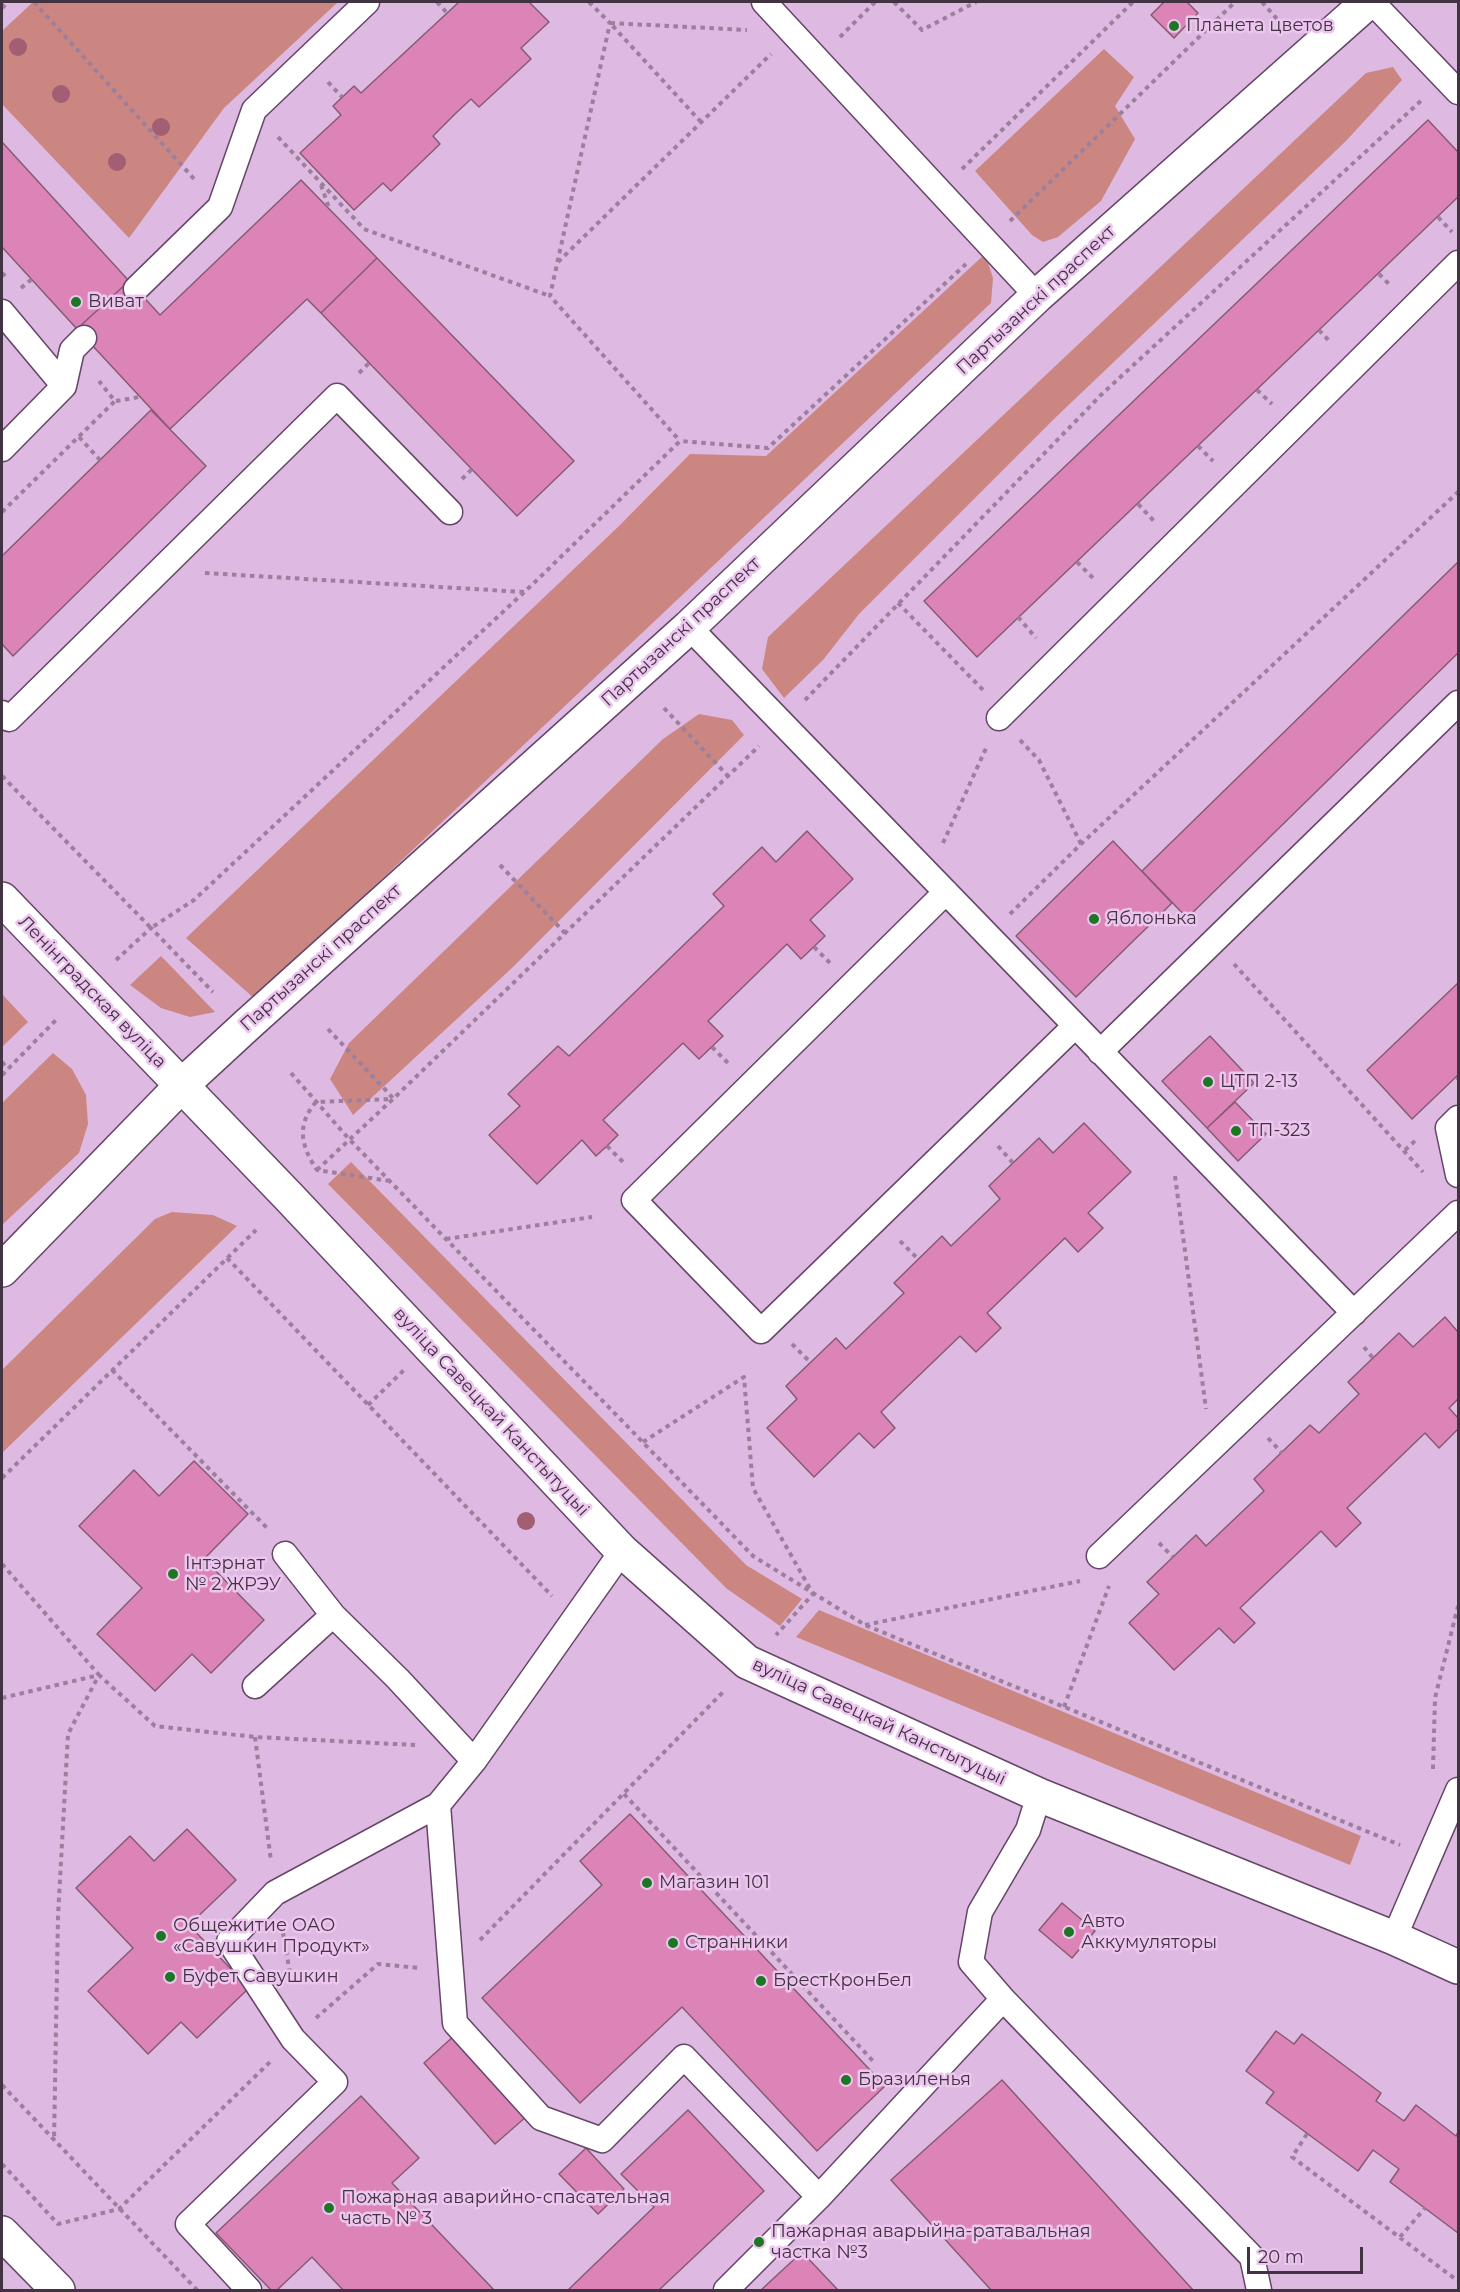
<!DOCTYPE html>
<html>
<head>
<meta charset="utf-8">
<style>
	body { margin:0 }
	#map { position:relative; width:1460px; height:2292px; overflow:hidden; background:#deb9e1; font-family:Montserrat,sans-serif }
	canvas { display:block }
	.frame { position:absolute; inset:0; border:3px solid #423343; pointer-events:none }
	.scale { position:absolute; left:1247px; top:2247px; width:116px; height:27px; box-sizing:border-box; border:3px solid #423343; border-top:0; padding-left:8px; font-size:18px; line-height:21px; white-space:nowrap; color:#423343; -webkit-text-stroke:4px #ecc6ee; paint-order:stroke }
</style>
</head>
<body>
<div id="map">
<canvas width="1460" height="2292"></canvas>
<div class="frame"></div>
<div class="scale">20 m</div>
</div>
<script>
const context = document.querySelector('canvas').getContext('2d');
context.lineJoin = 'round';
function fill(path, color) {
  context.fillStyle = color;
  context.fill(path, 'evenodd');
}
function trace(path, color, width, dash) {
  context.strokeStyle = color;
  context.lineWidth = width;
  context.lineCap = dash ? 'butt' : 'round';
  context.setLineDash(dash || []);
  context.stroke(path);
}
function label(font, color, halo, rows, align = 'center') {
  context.font = font + ' Montserrat,sans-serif';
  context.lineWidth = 5;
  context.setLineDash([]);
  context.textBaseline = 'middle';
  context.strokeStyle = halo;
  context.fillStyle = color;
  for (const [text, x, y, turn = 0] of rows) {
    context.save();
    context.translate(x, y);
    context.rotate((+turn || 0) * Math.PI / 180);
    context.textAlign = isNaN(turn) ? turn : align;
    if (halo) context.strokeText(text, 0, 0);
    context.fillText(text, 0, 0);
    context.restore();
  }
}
const green = new Path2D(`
	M33,2H338L224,108L129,238L2,104V31Z
	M1104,49L1134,77L1115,106L1135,139L1101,201L1058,237L1043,242L1032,235L975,171Z
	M1393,67L1402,80L1346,141L1055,418L859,614L823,660L784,698L762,669L768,637L1366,73Z
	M985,254L993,278L991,303L255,999L186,938L619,526L690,454L766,456Z
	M699,714L732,720L744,735L513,967L353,1115L330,1079L349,1043L663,739Z
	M161,956L215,1012L190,1017L161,1008L130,985Z
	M2,994L28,1022L3,1046L2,1044Z
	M53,1053L72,1069L86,1095L88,1124L79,1153L2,1225V1103Z
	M351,1162L746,1565L802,1599L780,1626L726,1588L328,1184Z
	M172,1212L213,1215L237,1226L2,1453V1370L155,1219Z
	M819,1610L1361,1836L1350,1865L796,1637Z`);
const building = new Path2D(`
	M459,2H529L549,22L521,48L531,59L479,107L471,99L456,113L433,136L440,144L391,191L383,183L354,210L300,153L341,115L333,106L354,86L361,93Z
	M1164,2H1187L1198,13L1174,38L1151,15Z
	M1428,120L1458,152V197L977,657L924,601Z
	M2,142L129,281L77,329L2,247Z
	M301,180L377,258L321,313L307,299L170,429L77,329L129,281L160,315Z
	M377,258L574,461L517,516L321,313Z
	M151,410L206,466L13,656L2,644V556Z
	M1458,562V653L1187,918L1142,871Z
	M807,831L853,879L810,920L825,936L801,959L787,944L708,1021L723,1036L699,1059L683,1043L603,1120L618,1135L607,1146L596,1156L582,1140L537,1184L489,1135L520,1106L508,1094L558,1046L569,1056L724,906L713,894L762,847L776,862Z
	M1113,841L1172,903L1076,997L1016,936Z
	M1458,983V1075L1412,1119L1367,1070Z
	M1210,1036L1254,1083L1207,1128L1162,1081Z
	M1235,1102L1266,1134L1238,1161L1207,1128Z
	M1084,1123L1131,1172L1088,1213L1103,1228L1078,1252L1065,1238L987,1313L1001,1328L976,1352L960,1336L881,1412L895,1428L874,1448L859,1433L814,1477L767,1428L797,1399L786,1386L836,1338L846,1349L904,1293L894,1283L942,1236L951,1246L1000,1199L989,1186L1039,1138L1053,1153Z
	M1445,1317L1458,1332V1399L1449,1408L1458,1418V1429L1439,1448L1425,1433L1347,1508L1361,1523L1336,1547L1321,1531L1240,1608L1255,1623L1234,1643L1219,1628L1174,1670L1129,1623L1159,1594L1147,1582L1196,1535L1206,1546L1264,1491L1254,1479L1310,1425L1319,1433L1359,1394L1348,1382L1399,1333L1413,1347Z
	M194,1461L248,1514L204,1559L264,1620L211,1673L192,1654L155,1691L97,1634L142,1588L79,1526L134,1470L159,1496Z
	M630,1814L885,2086L817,2151L682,2007L580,2103L482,1998L602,1885L580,1861Z
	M187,1829L236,1880L189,1925L249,1988L197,2038L181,2022L148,2054L88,1991L133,1948L76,1888L130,1836L154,1861Z
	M1062,1903L1095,1931L1072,1958L1039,1930Z
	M1276,2031L1294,2044L1302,2034L1381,2093L1376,2101L1404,2121L1416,2105L1456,2136L1458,2132V2233L1390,2182L1399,2169L1373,2150L1358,2171L1266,2103L1274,2092L1246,2071Z
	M455,2035L527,2116L495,2144L424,2063Z
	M1002,2080L1193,2290H991L891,2180Z
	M361,2096L419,2158L392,2183L494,2290H343L312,2257L277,2290H271L216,2233Z
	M688,2110L764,2191L659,2290H568L654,2207L621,2174Z
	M586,2148L624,2189L598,2214L559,2174Z
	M802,2252L838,2290H761Z`);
const path = new Path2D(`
	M34,2L195,180
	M437,2L447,13
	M589,2L610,23L550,296L680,441
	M894,2L922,30L976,2
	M1262,2L1285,28
	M2,8L8,2
	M840,37L875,2
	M328,82L342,97
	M701,122L610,23L747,30
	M278,137L364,229L550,296
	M962,169L1133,2
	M321,185L329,208
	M1438,217L1452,232
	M1010,221L1235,2
	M558,262L771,54
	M2,273L8,279
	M1379,274L1391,286
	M21,288L32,279
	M1319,330L1331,343
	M359,373L369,363
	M1257,390L1272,404
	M116,401L139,397
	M79,437L100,460
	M1198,446L1213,461
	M462,479L472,469
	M1138,504L1154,521
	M2,512L115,401L99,381
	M2,554V555
	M1077,562L1093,578
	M205,573L524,592
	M898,603L984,691
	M1018,617L1036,638
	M805,700L1103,393L1423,99
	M664,708L728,776
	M1020,740L1039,760L1081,844
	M2,776L151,928L194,900L535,582L680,441L768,448L966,264
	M943,843L987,746
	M500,865L565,933
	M1010,914L1081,844L1458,492
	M814,947L830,963
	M116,960L151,928L213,992
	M1234,964L1423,1172
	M328,1029L393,1098
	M712,1047L728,1063
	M2,1062L8,1069
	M291,1073L349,1139L753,1556L865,1625L1400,1845
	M2,1075L56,1020
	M1457,1077L1458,1079
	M607,1146L626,1165
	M998,1146L1013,1163
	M1405,1150L1417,1139
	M317,1170L393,1099L759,746
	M1175,1176L1206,1409
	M390,1181L317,1170C301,1146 296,1125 316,1102L392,1099
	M446,1239L592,1217
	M900,1241L918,1259
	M227,1258L552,1596
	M792,1344L811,1363
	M1364,1347L1373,1358
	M112,1370L268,1529
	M368,1405L404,1370
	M1268,1438L1282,1453
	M643,1442L744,1377L753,1488L813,1594L776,1635
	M2,1478L256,1230
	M1159,1543L1173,1557
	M2,1564L99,1675L68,1734L58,1916L54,2141
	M865,1625L1080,1581
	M2,1698L99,1675L155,1726L255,1737L415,1745
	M1064,1707L1109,1586
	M255,1737L271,1861
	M1433,1769L1435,1698L1458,1606
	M624,1794L873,2061
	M283,1933L290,1973
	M480,1940L725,1690
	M316,2018L378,1964L420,1968
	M2,2085L197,2290
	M1307,2134L1292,2157L1458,2281
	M2,2164L58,2224L119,2209L270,2062
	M1400,2237L1425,2208`);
const service = new Path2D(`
	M764,2L1037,296
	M1372,2L1458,92
	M136,289L220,207L254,110L367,2
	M2,312L64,386L2,449
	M64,386L72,350L84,338
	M689,627L1354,1313
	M2,713L9,719L337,396L450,512
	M999,718L1458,263
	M946,892L634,1200L761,1331L1075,1026
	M1100,1052L1458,703
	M1458,1118L1448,1128L1458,1175
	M622,1551L474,1761L438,1805L455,2023L541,2118L602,2140L684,2057L819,2197
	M285,1554L333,1615L398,1679L474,1761
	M1099,1556L1458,1213
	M255,1686L333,1615
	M1394,1938L1458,1790
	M1003,1999L1252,2257L1259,2290
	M249,2290L188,2224L335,2082L293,2039L229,1941L275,1893L438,1805
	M726,2290L819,2197L1003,1999L971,1962L980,1912L1028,1830L1039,1795`);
const secondary = new Path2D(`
	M2,899L289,1197L622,1551L747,1662L1039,1795L1394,1938L1458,1967`);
const primary = new Path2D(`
	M2,1270L182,1085L247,1025L689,627L1037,296L1368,2
	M2,2233L58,2290`);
const trees = [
	[18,47],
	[61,94],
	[161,127],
	[117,162],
	[526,1521]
];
const markers = [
	[1174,26,6,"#1c7623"],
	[76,302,6,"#1c7623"],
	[1094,919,6,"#1c7623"],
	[1208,1082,6,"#1c7623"],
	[1236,1131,6,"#1c7623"],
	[173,1574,6,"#1c7623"],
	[647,1883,6,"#1c7623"],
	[1069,1932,6,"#1c7623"],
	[161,1936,6,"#1c7623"],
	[673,1943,6,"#1c7623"],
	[170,1977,6,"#1c7623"],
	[761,1981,6,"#1c7623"],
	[846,2080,6,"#1c7623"],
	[329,2208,6,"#1c7623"],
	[759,2242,6,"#1c7623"]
];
const poiNames = [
	["Планета цветов",1186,26],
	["Виват",88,302],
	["Яблонька",1106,919],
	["ЦТП 2-13",1220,1082],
	["ТП-323",1248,1131],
	["Інтэрнат",185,1564],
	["№ 2 ЖРЭУ",185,1585],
	["Магазин 101",659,1883],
	["Авто",1081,1922],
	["Аккумуляторы",1081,1943],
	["Общежитие ОАО",173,1926],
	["«Савушкин Продукт»",173,1947],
	["Странники",685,1943],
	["Буфет Савушкин",182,1977],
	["БрестКронБел",773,1981],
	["Бразиленья",858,2080],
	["Пожарная аварийно-спасательная",341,2198],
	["часть № 3",341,2219],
	["Пажарная аварыйна-ратавальная",771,2232],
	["частка №3",771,2253]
];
const streetNames = [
	["Партызанскі праспект",1036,300,-43],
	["Партызанскі праспект",681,632,-43],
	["Партызанскі праспект",321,958,-42],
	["Ленінградская вуліца",92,992,46],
	["вуліца Савецкай Канстытуцыі",491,1412,47],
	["вуліца Савецкай Канстытуцыі",879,1722,25]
];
fill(green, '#cb8682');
fill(building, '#dc84b8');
trace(building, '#865a73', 1.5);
trace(service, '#654568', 27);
trace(secondary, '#654568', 36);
trace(primary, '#654568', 36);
trace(path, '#9b7f9d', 4, [4.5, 4.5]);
trace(service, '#fff', 24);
trace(secondary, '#fff', 33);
trace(primary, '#fff', 33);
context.fillStyle = '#a25f73';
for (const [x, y] of trees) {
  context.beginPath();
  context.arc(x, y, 9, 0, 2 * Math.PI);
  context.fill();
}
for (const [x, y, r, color] of markers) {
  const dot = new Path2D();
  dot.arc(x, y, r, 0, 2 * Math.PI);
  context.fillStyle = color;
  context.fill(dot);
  trace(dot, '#ecc6ee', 2);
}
label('18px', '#423343', '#ecc6ee', poiNames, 'left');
label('18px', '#423343', '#ecc6ee', streetNames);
</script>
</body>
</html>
